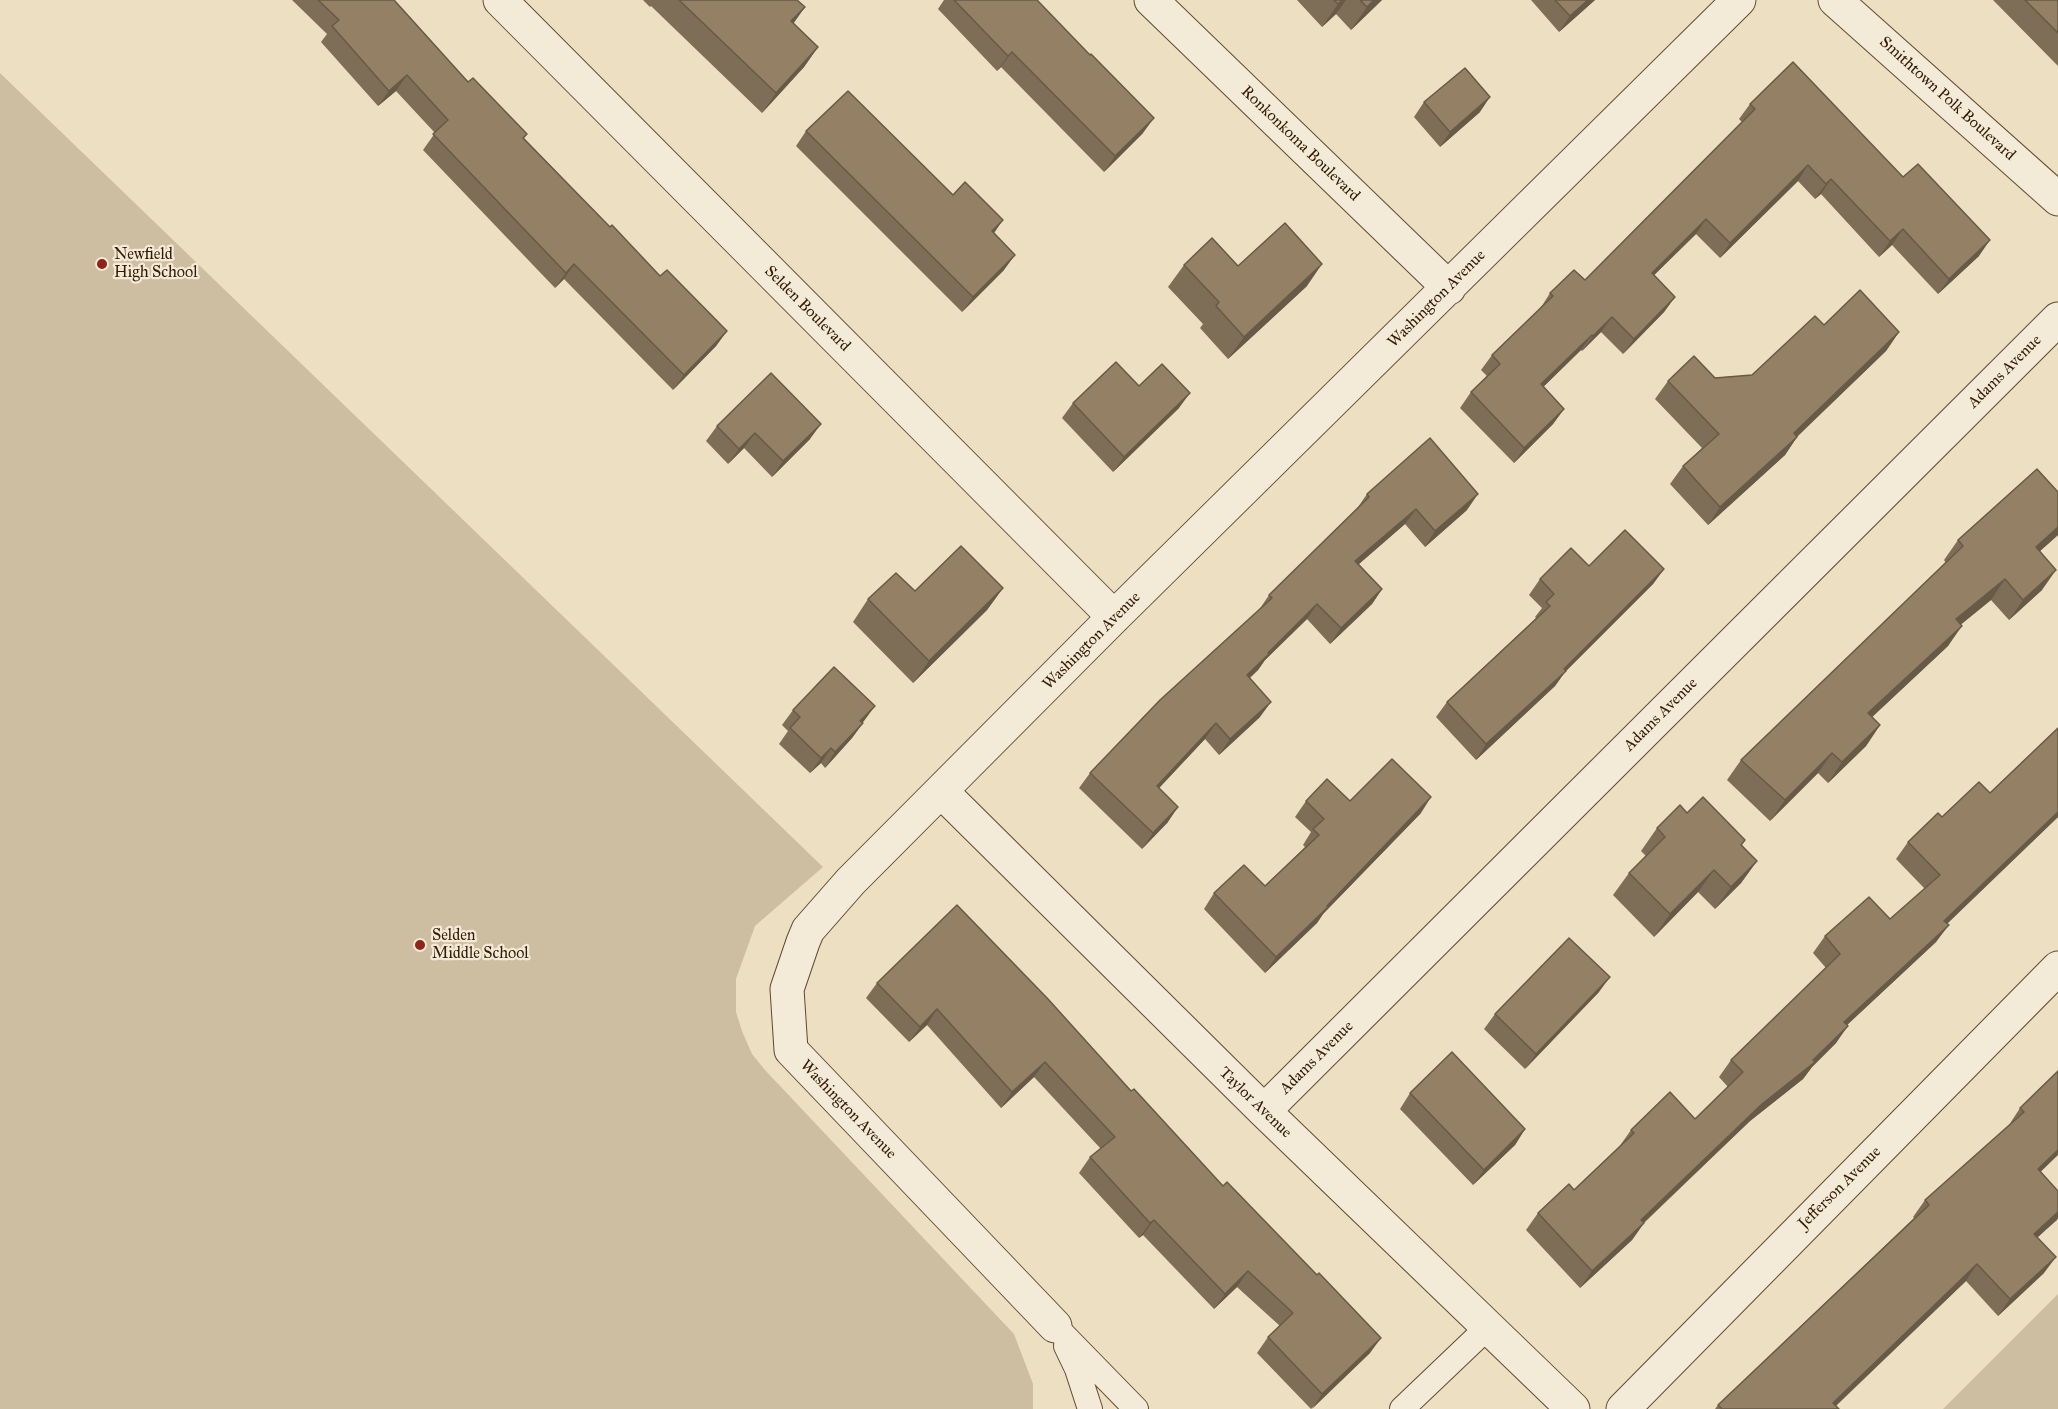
<!DOCTYPE html>
<html>
<head>
<meta charset="utf-8">
<style>
	body { margin:0 }
	canvas { display:block; background:#eddfc2 }
</style>
</head>
<body>
<canvas width="2058" height="1409"></canvas>
<script>
const context = document.querySelector('canvas').getContext('2d');
context.lineJoin = 'round';
function fill(path, color) {
  context.fillStyle = color;
  context.fill(path, 'evenodd');
}
function trace(path, color, width, dash) {
  context.strokeStyle = color;
  context.lineWidth = width;
  context.lineCap = dash ? 'butt' : 'round';
  context.setLineDash(dash || []);
  context.stroke(path);
}
function label(font, color, halo, rows, align = 'center') {
  context.font = font + ' "IM FELL Great Primer",serif';
  context.lineWidth = 4.5;
  context.setLineDash([]);
  context.textBaseline = 'middle';
  context.strokeStyle = halo;
  context.fillStyle = color;
  for (const [text, x, y, turn = 0] of rows) {
    context.save();
    context.translate(x, y);
    context.rotate((+turn || 0) * Math.PI / 180);
    context.textAlign = isNaN(turn) ? turn : align;
    if (halo) context.strokeText(text, 0, 0);
    context.fillText(text, 0, 0);
    context.restore();
  }
}
const green = new Path2D(`
	M0,73L823,867L755,926L736,979V1012L742,1031L752,1054L765,1070L1014,1334L1033,1384V1409H0Z
	M2058,1294V1409H1943Z`);
const service = new Path2D(`
	M1055,1326L1136,1409
	M1066,1346L1077,1369L1090,1409
	M1402,1409L1488,1327`);
const minor = new Path2D(`
	M500,0L1114,617
	M1151,0L1449,288
	M942,792L1264,1111L1573,1409
	M1264,1111L2058,319
	M1055,1326L791,1050L787,989L803,942L808,930L851,881L1114,617L1739,0
	M1623,1409L2058,968`);
const tertiary = new Path2D(`
	M1835,0L2058,199`);
const wall = new Path2D(`
	M292,0H394L468,82L527,134L524,138L610,227L660,276L727,331L716,346L673,390L564,279L555,288L423,150L435,133L396,91L378,106L321,42L327,34Z
	M643,0H797L805,7L793,23L818,47L804,67L762,113L651,6L650,7Z
	M944,0H1037L1143,133L1104,172L1001,67L997,71L938,9Z
	M1297,0H1382L1351,30L1336,14L1322,27Z
	M1531,0H1595L1559,32Z
	M1993,0H2058V66Z
	M1424,102L1480,112L1440,147L1414,117Z
	M1750,104L1979,256L1938,294L1892,245L1879,257L1821,194L1815,199L1798,181L1720,258L1696,234L1654,275L1675,297L1664,312L1623,354L1601,332L1582,351L1581,350L1543,387L1564,409L1553,424L1514,463L1460,408L1471,392L1487,376L1481,370L1492,355L1540,309L1550,293L1585,280L1742,122L1739,119Z
	M806,131L953,195L994,234L1004,270L962,312L796,146Z
	M1184,265L1238,266L1307,286L1228,359L1200,328L1203,324L1168,287Z
	M1824,325L1899,332L1886,351L1797,437L1785,455L1708,525L1670,484L1683,466L1702,448L1655,399L1668,381L1752,375Z
	M1139,386L1179,408L1113,472L1062,418L1073,403Z
	M717,426L810,439L772,477L744,448L728,464L706,441Z
	M1367,494L1467,510L1425,547L1405,524L1359,564L1382,589L1372,604L1330,644L1307,619L1265,660L1258,670L1250,678L1260,717L1219,755L1205,739L1159,788L1168,822L1142,849L1079,788L1090,773L1259,610L1269,595L1356,510Z
	M2058,535L2040,551L2042,590L2009,620L1991,600L1961,624L1948,646L1872,717L1880,725L1866,746L1828,783L1818,773L1770,821L1727,780L1741,760L1946,563L1944,560L1958,540Z
	M1589,566L1664,569L1653,584L1565,672L1555,686L1476,760L1436,717L1447,702L1536,618L1535,617L1542,608L1529,595L1540,579Z
	M1003,588L987,610L913,683L853,622L868,599Z
	M793,710L862,723H863L852,738L825,768L821,763L810,773L779,744L788,731L782,725Z
	M2058,728V817L1947,924L1936,942L1847,1025L1836,1043L1812,1067L1803,1079L1750,1121L1644,1223L1632,1240L1580,1288L1526,1230L1538,1213L1574,1190L1619,1147L1631,1130L1695,1119L1728,1087L1719,1077L1731,1060L1826,968L1813,953L1825,936L1890,919L1925,889L1896,859L1908,842L1942,817L1990,793Z
	M1306,801H1350L1421,813L1323,914L1317,923L1265,973L1204,909L1214,893L1265,886L1305,847L1303,845L1311,832L1295,817Z
	M1687,813L1742,845L1757,861L1741,883L1715,909L1698,892L1654,937L1613,895L1629,873L1646,856L1641,851L1657,828Z
	M877,983L1131,1091L1370,1353L1311,1409L1257,1353L1268,1337L1280,1326L1237,1287L1214,1309L1143,1235L1139,1238L1079,1173L1090,1157L1101,1149L1034,1077L1001,1108L927,1025L909,1042L866,998Z
	M1599,992L1525,1069L1484,1029L1495,1014Z
	M2058,1071L2041,1172L2058,1191V1218L2037,1238L2044,1273L1998,1316L1966,1281L1836,1406L1839,1409H1715L1718,1405L1914,1218L1913,1217L1925,1200L2009,1125L2020,1108Z
	M1410,1093L1525,1129L1515,1145L1473,1185L1400,1109Z`);
const shadedWall = new Path2D(`
	M1342,0H1346L1336,14L1322,27L1338,4Z
	M1374,0H1382L1351,30L1367,7Z
	M1588,0H1595L1559,32L1570,16Z
	M805,7L791,27V21Z
	M818,47L804,67L762,113L776,93Z
	M1012,52L1001,67L997,71L1008,56Z
	M407,75L396,91L378,106L389,91Z
	M1490,97L1480,112L1440,147L1450,132Z
	M1154,118L1143,133L1104,172L1115,156Z
	M1808,165L1798,181L1720,258L1730,243Z
	M1831,179L1821,194L1815,199L1826,184Z
	M1706,219L1696,234L1641,288L1652,273Z
	M1003,220L992,236V231Z
	M1903,229L1892,245L1879,257L1890,241Z
	M1990,240L1979,256L1938,294L1949,279Z
	M1015,255L1004,270L962,312L973,297Z
	M574,264L564,279L555,288L566,273Z
	M1322,264L1307,286L1228,359L1244,337Z
	M1675,297L1664,312L1623,354L1634,339Z
	M1612,317L1601,332L1582,351L1593,336Z
	M727,331L716,346L673,390L684,375Z
	M1899,332L1886,351L1788,445L1797,437L1785,455L1708,525L1720,507L1794,433Z
	M1592,335L1581,350L1530,400L1541,384Z
	M1190,393L1179,408L1113,472L1124,457Z
	M1564,409L1553,424L1514,463L1524,448Z
	M821,424L810,439L772,477L783,461Z
	M755,433L744,448L728,464L739,449Z
	M1478,494L1467,510L1425,547L1435,531Z
	M1416,509L1405,524L1345,576L1355,561Z
	M2058,527V535L2021,568L2036,547Z
	M1664,569L1653,584L1565,672L1555,686L1476,760L1486,744Z
	M2056,570L2042,590L2009,620L2023,600Z
	M2005,579L1991,600L1942,640L1956,619Z
	M1003,588L987,610L913,683L929,661Z
	M1382,589L1372,604L1330,644L1341,628Z
	M1317,604L1307,619L1265,660L1258,670L1236,690L1247,675L1268,653Z
	M1962,626L1948,646L1854,734L1868,713Z
	M1271,702L1260,717L1219,755L1230,739Z
	M875,706L864,721L850,736L860,721Z
	M863,723L852,738L825,768L835,752Z
	M1216,723L1205,739L1146,802L1157,786Z
	M1880,725L1866,746L1828,783L1842,762Z
	M831,748L821,763L810,773L821,758Z
	M1832,753L1818,773L1770,821L1785,800Z
	M1431,797L1421,813L1323,914L1317,923L1265,973L1276,957L1327,906Z
	M1178,807L1168,822L1142,849L1153,833Z
	M2058,812V817L1932,938L1944,921Z
	M1757,861L1741,883L1715,909L1731,887Z
	M1714,870L1698,892L1654,937L1670,914Z
	M1949,925L1936,942L1832,1039L1844,1022Z
	M1610,977L1599,992L1525,1069L1536,1054Z
	M937,1009L927,1025L909,1042L920,1027Z
	M1848,1026L1836,1043L1812,1067L1803,1079L1750,1121L1641,1225L1644,1223L1632,1240L1580,1288L1592,1271L1641,1220L1762,1104L1813,1060Z
	M1045,1062L1034,1077L1001,1108L1012,1092Z
	M1525,1129L1515,1145L1473,1185L1484,1170Z
	M2058,1150V1155L2026,1186L2038,1169Z
	M2058,1212V1218L2057,1220L2022,1251L2034,1234Z
	M1154,1220L1143,1235L1139,1238L1150,1223Z
	M2056,1257L2044,1273L1998,1316L2010,1299Z
	M1977,1264L1966,1281L1832,1409L1833,1403Z
	M1248,1271L1237,1287L1214,1309L1225,1294Z
	M1381,1338L1370,1353L1312,1409L1322,1394Z`);
const building = new Path2D(`
	M318,0H394L468,82L473,78L527,134L523,138L610,227L612,225L660,276L667,270L727,331L684,375L574,264L566,273L433,134L448,120L407,75L389,91L332,26L339,20Z
	M679,0H797L805,7L791,21L818,47L776,93Z
	M954,0H1037L1090,55L1091,54L1154,118L1115,156L1012,52L1008,56Z
	M1334,0H1342L1338,4Z
	M1360,0H1374L1367,7Z
	M1555,0H1588L1570,16Z
	M2025,0H2058V33Z
	M1793,62L1903,177L1918,164L1990,240L1949,279L1903,229L1890,241L1831,179L1826,184L1808,165L1730,243L1706,219L1652,273L1675,297L1634,339L1612,317L1593,336L1592,335L1541,384L1564,409L1524,448L1471,392L1500,364L1492,355L1553,296L1550,293L1574,270L1585,280L1755,109L1750,104Z
	M1465,68L1490,97L1450,132L1424,102Z
	M848,91L953,195L965,182L1003,220L992,231L1015,255L973,297L806,131Z
	M1285,223L1322,264L1244,337L1216,306L1219,302L1184,265L1212,238L1238,266Z
	M1860,290L1899,332L1794,433L1797,437L1720,507L1683,466L1719,434L1668,381L1694,356L1715,378L1752,375L1815,316L1824,325Z
	M1116,362L1139,386L1162,364L1190,393L1124,457L1073,403Z
	M771,373L821,424L783,461L755,433L739,449L717,426Z
	M1430,438L1478,494L1435,531L1416,509L1355,561L1382,589L1341,628L1317,604L1268,653L1269,654L1247,675L1271,702L1230,739L1216,723L1157,786L1178,807L1153,833L1090,773L1160,700L1272,598L1269,595L1369,497L1367,494Z
	M2037,469L2058,492V527L2036,547L2056,570L2023,600L2005,579L1956,619L1962,626L1868,713L1880,725L1842,762L1832,753L1785,800L1741,760L1963,546L1958,540Z
	M1625,530L1664,569L1564,669L1566,671L1486,744L1447,702L1550,606L1546,602L1554,594L1540,579L1571,548L1589,566Z
	M961,546L1003,588L929,661L868,599L896,573L915,591Z
	M834,667L875,706L860,721L863,723L835,752L831,748L821,758L790,728L800,717L793,710Z
	M2058,728V812L1944,921L1949,925L1844,1022L1848,1026L1813,1060L1815,1062L1762,1104L1641,1220L1644,1223L1592,1271L1538,1213L1569,1184L1574,1190L1634,1133L1631,1130L1670,1092L1695,1119L1743,1072L1731,1060L1840,954L1825,936L1869,897L1890,919L1940,875L1908,842L1938,813L1942,817L1979,782L1990,793Z
	M1392,759L1431,797L1327,906L1328,907L1276,957L1214,893L1244,865L1265,886L1319,835L1313,829L1324,819L1306,801L1327,779L1350,801Z
	M1703,797L1745,840L1741,845L1757,861L1731,887L1714,870L1670,914L1629,873L1665,837L1657,828L1680,805L1687,813Z
	M957,905L1048,999L1131,1091L1134,1089L1223,1186L1227,1182L1317,1275L1319,1273L1381,1338L1322,1394L1268,1337L1293,1313L1248,1271L1225,1294L1154,1220L1150,1223L1090,1157L1115,1137L1045,1062L1012,1092L937,1009L920,1027L877,983Z
	M1569,938L1610,977L1536,1054L1495,1014Z
	M1452,1052L1525,1129L1484,1170L1410,1093Z
	M2058,1071V1150L2038,1169L2058,1191V1212L2034,1234L2056,1257L2010,1299L1977,1264L1833,1403L1839,1409H1722L1718,1405L1929,1205L1925,1200L2024,1112L2020,1108Z`);
const markers = [
	[102,264,6,"#8f2418"],
	[420,945,6,"#8f2418"]
];
const streetNames = [
	["Smithtown Polk Boulevard",1947,99,42],
	["Ronkonkoma Boulevard",1300,144,44],
	["Washington Avenue",1437,299,-45],
	["Selden Boulevard",807,309,45],
	["Adams Avenue",2005,372,-45],
	["Washington Avenue",1092,641,-45],
	["Adams Avenue",1661,715,-45],
	["Adams Avenue",1317,1058,-45],
	["Taylor Avenue",1255,1103,44],
	["Washington Avenue",848,1110,46],
	["Jefferson Avenue",1840,1188,-45]
];
const poiNames = [
	["Newfield",114,255],
	["High School",114,273],
	["Selden",432,936],
	["Middle School",432,954]
];
fill(green, '#cdbea1');
trace(service, '#614b30', 26);
trace(minor, '#614b30', 35);
trace(tertiary, '#614b30', 35);
trace(service, '#f3ead7', 24);
trace(minor, '#f3ead7', 33);
trace(tertiary, '#f3ead7', 33);
fill(wall, '#7e6e57');
fill(shadedWall, '#675a47');
fill(building, '#938065');
trace(building, '#675a47', 1.5);
for (const [x, y, r, color] of markers) {
  const dot = new Path2D();
  dot.arc(x, y, r, 0, 2 * Math.PI);
  context.fillStyle = color;
  context.fill(dot);
  trace(dot, '#f3ead7', 2);
}
label('16px', '#321a00', '#f3ead7', streetNames);
label('16px', '#321a00', '#f3ead7', poiNames, 'left');
</script>
</body>
</html>
